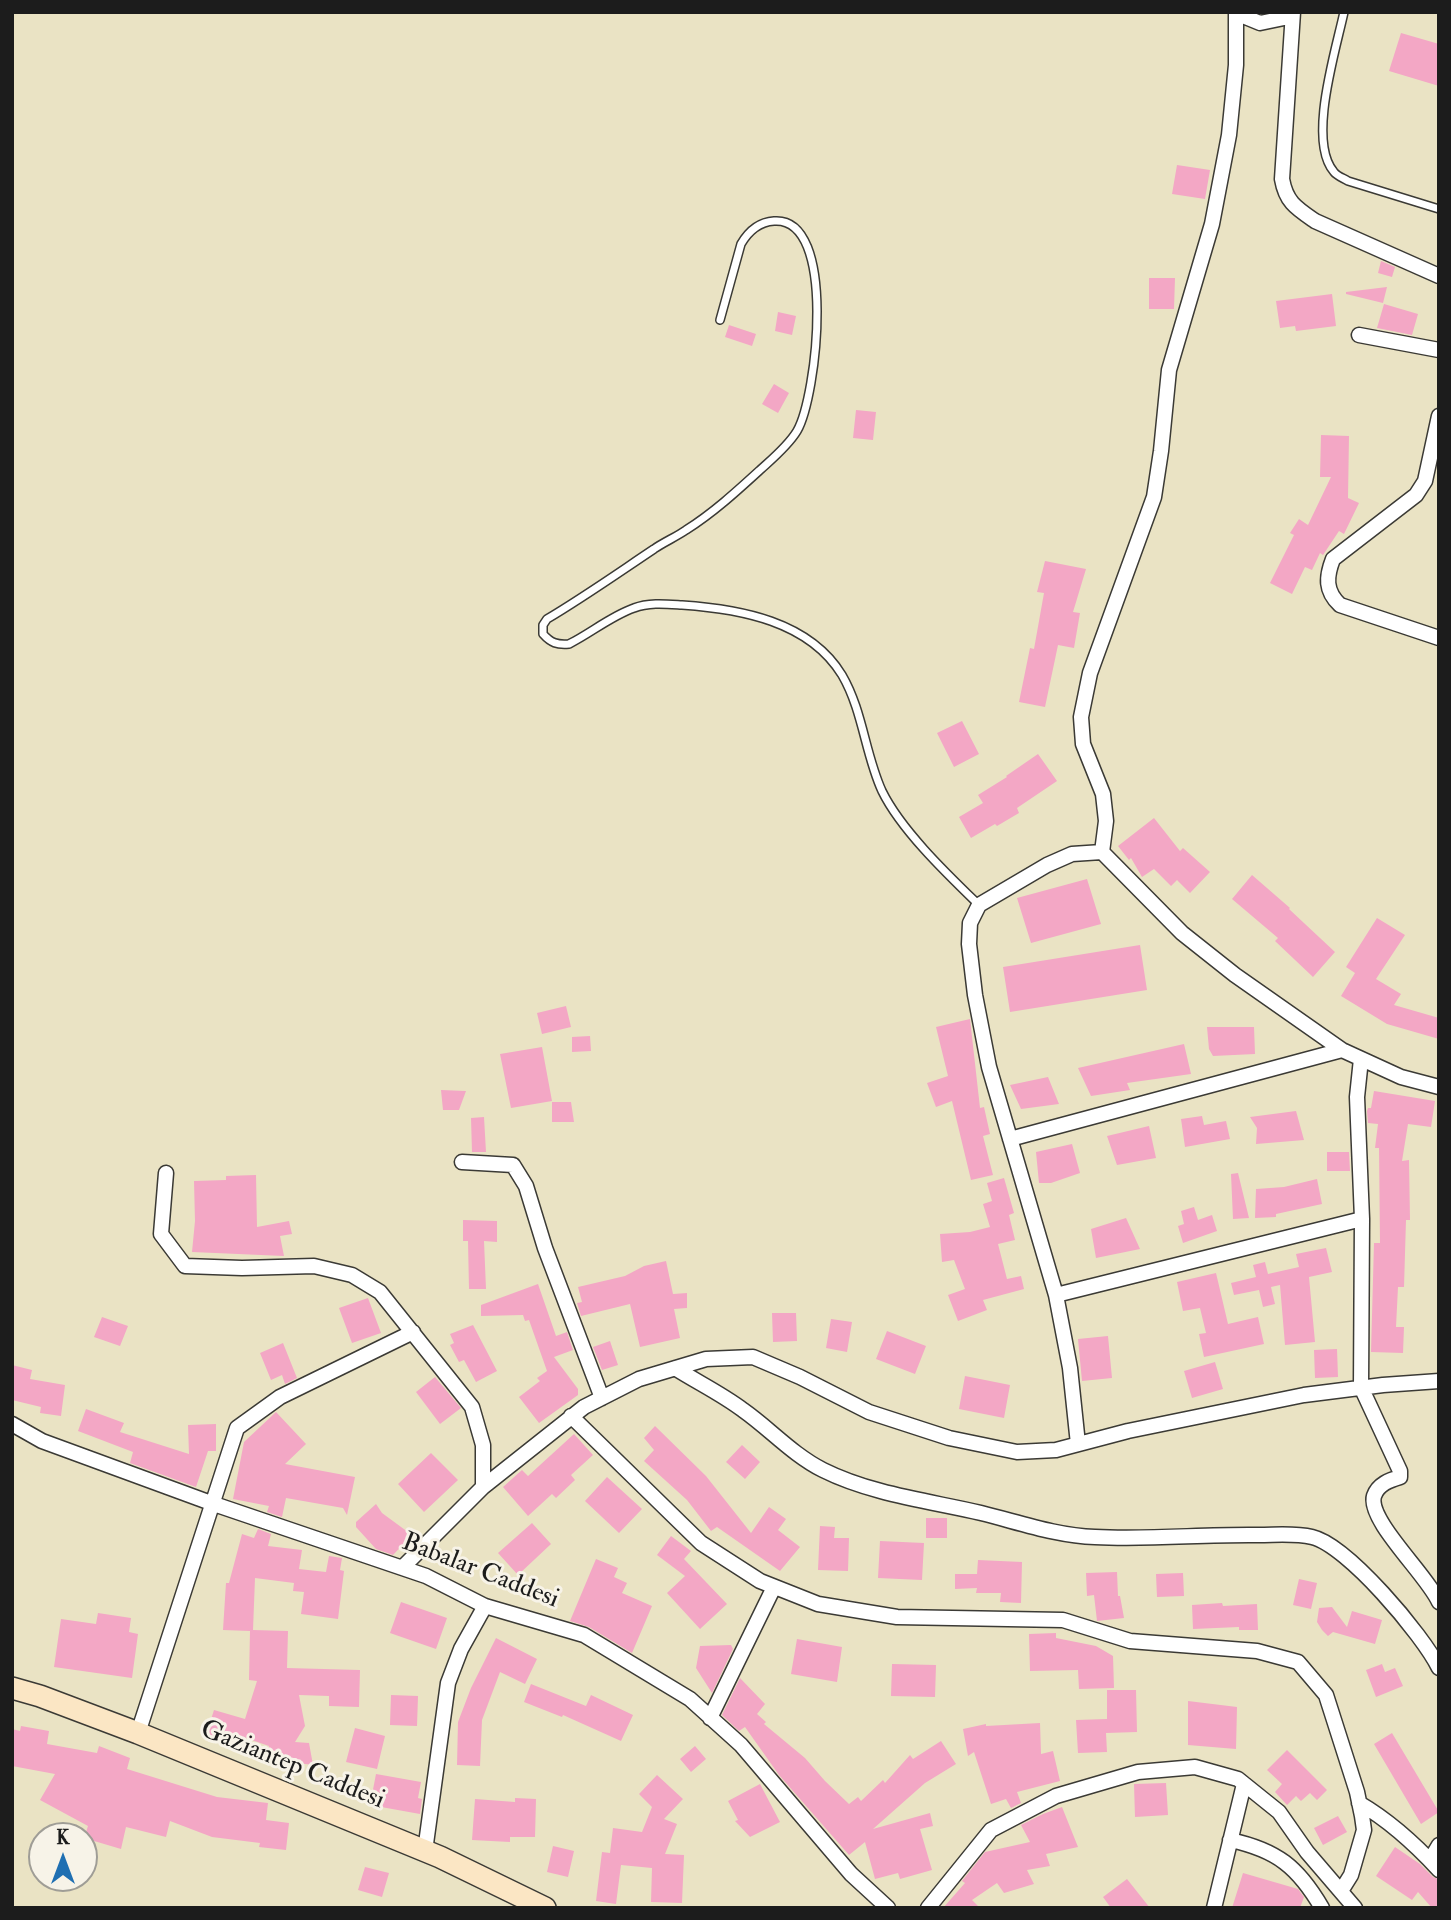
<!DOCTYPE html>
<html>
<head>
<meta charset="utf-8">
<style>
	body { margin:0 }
	#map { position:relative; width:1451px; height:1920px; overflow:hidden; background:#eae3c4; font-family:"IM FELL Double Pica",serif }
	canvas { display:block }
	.frame { position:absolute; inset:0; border:14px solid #1c1c1c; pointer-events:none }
	.north { position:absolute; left:28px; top:1822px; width:70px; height:70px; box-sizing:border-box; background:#f7f3e8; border:2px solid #9f9d96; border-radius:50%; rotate:0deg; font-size:19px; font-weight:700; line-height:28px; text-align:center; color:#1c1c1c }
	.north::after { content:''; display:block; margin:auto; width:24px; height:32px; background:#1f6fb2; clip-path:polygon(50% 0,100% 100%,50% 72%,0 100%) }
</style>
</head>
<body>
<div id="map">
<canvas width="1451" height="1920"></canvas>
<div class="frame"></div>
<div class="north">K</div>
</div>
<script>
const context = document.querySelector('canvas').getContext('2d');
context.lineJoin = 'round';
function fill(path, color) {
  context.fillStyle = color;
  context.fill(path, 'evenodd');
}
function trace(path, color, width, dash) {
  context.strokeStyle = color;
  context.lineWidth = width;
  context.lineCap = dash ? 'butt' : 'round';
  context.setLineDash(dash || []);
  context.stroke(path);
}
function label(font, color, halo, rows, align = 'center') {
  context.font = font + ' "IM FELL Double Pica",serif';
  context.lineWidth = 6;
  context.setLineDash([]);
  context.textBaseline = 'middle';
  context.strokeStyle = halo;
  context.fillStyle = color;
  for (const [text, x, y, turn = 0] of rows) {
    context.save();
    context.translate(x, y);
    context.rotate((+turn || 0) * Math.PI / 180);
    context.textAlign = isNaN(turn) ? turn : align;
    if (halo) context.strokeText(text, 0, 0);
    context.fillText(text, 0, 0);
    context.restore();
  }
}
const building = new Path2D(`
	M1401,33L1439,44V86L1389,71Z
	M1177,165L1210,170L1205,199L1172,194Z
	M1381,261L1395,267L1392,277L1378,273Z
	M1149,278H1175L1174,309H1149Z
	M1387,287L1383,303L1346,294V292Z
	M1332,294L1336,326L1296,331L1295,326L1280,328L1276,301Z
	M1384,304L1418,314L1412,335L1377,328Z
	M778,312L796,316L792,335L775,331Z
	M729,325L756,334L752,346L725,337Z
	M774,384L789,393L778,413L762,404Z
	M856,410L876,412L873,440L853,438Z
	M1321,435L1349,436L1348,498L1359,503L1344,534L1339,531L1323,555L1320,553L1312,570L1305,567L1292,594L1270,583L1294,535L1290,533L1299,519L1308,525L1331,477H1320Z
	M1045,561L1086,569L1073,612L1080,613L1074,648L1058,645L1045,707L1019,702L1030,648L1034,649L1044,593L1037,592Z
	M962,721L979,754L954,767L937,733Z
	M1038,754L1057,781L1017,808L1019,813L997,826L995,824L971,838L959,817L983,803L978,795L1007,777L1006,776Z
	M1154,818L1180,851L1183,848L1210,872L1190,893L1177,880L1171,886L1154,869L1142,877L1131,858L1129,860L1118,846Z
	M1252,875L1290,908L1289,909L1335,952L1313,977L1275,941L1278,938L1232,899Z
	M1087,879L1101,924L1031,943L1017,898Z
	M1377,918L1405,935L1376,979L1401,994L1394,1005L1439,1018V1039L1387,1024L1341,996L1355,973L1346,967Z
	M1140,945L1147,990L1010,1012L1003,967Z
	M566,1006L571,1027L542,1034L537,1013Z
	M970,1019L980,1108L984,1107L990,1134L983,1136L993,1175L971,1180L952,1101L936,1107L927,1083L948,1076L936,1027Z
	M1207,1027H1254L1255,1054L1213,1056L1209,1049Z
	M590,1036L591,1051L572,1052V1037Z
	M1184,1044L1191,1074L1127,1083L1130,1090L1091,1096L1078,1068Z
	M542,1047L552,1101L511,1108L500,1054Z
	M1048,1077L1059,1104L1021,1109L1010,1085Z
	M441,1090L466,1091L459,1110H443Z
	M1374,1091L1435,1101L1431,1127L1408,1124L1402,1161L1409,1160L1410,1220H1406L1404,1287H1398L1396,1327H1404L1403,1353L1371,1352L1374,1243H1380L1379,1148H1375L1378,1124L1368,1123L1367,1111L1368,1108H1371Z
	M552,1102H571L574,1122H552Z
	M1296,1111L1304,1140L1256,1144L1257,1128L1250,1117Z
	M1202,1116L1204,1125L1226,1121L1230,1139L1185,1147L1181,1119Z
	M484,1117L486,1152H472L471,1118Z
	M1149,1126L1156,1158L1117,1165L1107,1136Z
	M1072,1144L1080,1173L1051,1183H1039L1036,1152Z
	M1327,1152H1349L1350,1171H1327Z
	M1238,1173L1249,1218L1233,1219L1231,1174Z
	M256,1175L257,1227L289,1221L292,1234L280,1236L284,1256L192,1252L195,1221L194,1181L226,1180V1176Z
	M1004,1178L1014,1213L1009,1215L1015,1240L998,1244L1007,1279L1021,1276L1024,1289L983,1300L987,1310L958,1321L948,1295L965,1289L954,1260L942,1262L940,1234L970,1232L990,1227L983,1204L992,1201L987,1183Z
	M1317,1179L1322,1204L1276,1214V1217L1255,1218L1256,1189L1284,1187Z
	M1194,1207L1198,1220L1212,1215L1217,1231L1183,1243L1178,1226L1184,1224L1181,1211Z
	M1126,1218L1140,1249L1096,1258L1091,1229Z
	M463,1220L497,1221V1242L484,1241L486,1289H469L468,1241H463Z
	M1326,1248L1332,1272L1309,1277L1315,1342L1285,1345L1280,1285L1271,1287L1275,1304L1263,1307L1259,1290L1234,1295L1231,1283L1256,1277L1253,1265L1265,1262L1268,1274L1299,1267L1296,1254Z
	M666,1261L673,1294L687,1293V1308L674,1309L680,1338L640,1347L630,1304L581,1316L577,1303L582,1302L578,1287L625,1276L644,1266Z
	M1216,1273L1228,1324L1258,1317L1264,1344L1204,1357L1199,1334L1206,1333L1200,1308L1183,1311L1177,1282Z
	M538,1284L556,1336L567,1332L573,1350L554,1357L578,1389V1395L539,1423L519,1397L540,1381L537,1378L547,1371L529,1320L525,1321L523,1315L481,1316V1305Z
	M368,1298L381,1333L352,1343L339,1308Z
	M772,1313H796L797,1341L773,1342Z
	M102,1317L128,1326L120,1346L94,1337Z
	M831,1319L852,1322L847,1352L826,1348Z
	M473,1325L497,1371L476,1382L464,1360L459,1362L450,1345L454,1343L450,1334Z
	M887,1331L926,1346L915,1374L876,1359Z
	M1108,1336L1112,1378L1082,1381L1078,1339Z
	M610,1341L618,1365L602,1370L593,1347Z
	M283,1343L297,1378L285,1384L282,1375L271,1380L260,1353Z
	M1337,1349L1338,1377L1315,1378L1314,1350Z
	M1215,1362L1223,1389L1192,1398L1184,1371Z
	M12,1365L32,1370L30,1379L65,1385L61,1416L40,1413L41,1407L12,1400Z
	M965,1376L1010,1385L1004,1418L959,1409Z
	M435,1377L461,1408L440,1424L416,1392Z
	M86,1409L124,1423L120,1432L189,1454L188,1425L216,1424V1451H208L196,1487L130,1463L133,1452L78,1431Z
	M276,1412L306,1444L285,1464L355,1477L347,1515L343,1508L286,1498L282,1517L267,1512L269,1506L233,1499L244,1442Z
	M655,1426L706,1476L751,1533L769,1507L786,1519L778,1530L800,1547L780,1571L717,1527L711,1531L687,1500L644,1461L654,1450L644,1438Z
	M574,1434L593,1455L571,1475L575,1480L556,1498L552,1494L528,1516L503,1487L522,1470L528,1476Z
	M742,1445L760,1462L745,1479L726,1462Z
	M431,1453L458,1480L424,1512L398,1484Z
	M607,1477L642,1509L619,1533L585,1501Z
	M376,1504L382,1513L412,1535L393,1555L376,1549L356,1527V1522Z
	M926,1518H947V1538H926Z
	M532,1523L551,1544L518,1575L498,1553Z
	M820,1526L835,1527L834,1538H849L848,1571L818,1570Z
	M258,1529L271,1534L268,1546L302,1550L299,1569L326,1572L329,1556L342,1558L340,1570L344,1571L338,1619L301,1614L304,1592L293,1591L294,1583L255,1578L253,1630L288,1631L287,1668L360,1670L359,1707L329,1706V1696L299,1695L305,1726L295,1742L309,1743L313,1765L267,1759L269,1746L240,1736L237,1745L206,1735L214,1710L245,1719L257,1681L249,1680L250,1631L223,1630L226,1583H229L242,1534L254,1538Z
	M671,1536L691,1551L684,1559L727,1604L700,1629L667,1593L685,1576L657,1555Z
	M880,1541L924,1543L922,1580L878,1578Z
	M596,1559L618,1568L614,1577L627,1583L622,1593L652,1606L632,1653L589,1627L570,1621Z
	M978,1560L1022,1562L1021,1603L1000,1602L1001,1593H976L977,1588L955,1589V1574H977Z
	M1117,1572L1118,1596H1120L1124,1618L1097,1621L1094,1595L1087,1596L1086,1573Z
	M1183,1573L1184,1596L1157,1597L1156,1574Z
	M1299,1579L1317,1583L1311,1609L1293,1605Z
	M401,1602L447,1618L436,1649L390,1633Z
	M1222,1603L1223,1606L1257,1604L1258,1630H1239V1627L1193,1629L1192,1605Z
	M1332,1607L1347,1627L1352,1611L1382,1620L1375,1644L1333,1632L1328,1636L1322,1630L1317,1622L1319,1608Z
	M98,1613L131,1618L129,1632L138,1634L132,1678L54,1667L61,1619L96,1624Z
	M1056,1633V1638L1096,1646L1113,1656L1114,1688L1079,1689L1078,1670L1030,1671L1029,1634Z
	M496,1638L537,1659L525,1684L500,1672L482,1720L480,1766L457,1765L458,1722L471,1688Z
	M797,1639L842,1647L837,1682L791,1674Z
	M731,1645L733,1649L712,1693L696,1668L700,1646Z
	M892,1664L936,1665L935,1697L891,1696Z
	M1382,1664L1385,1672L1395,1668L1403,1686L1376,1697L1366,1670Z
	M740,1678L765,1704L757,1714L766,1722L764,1724L805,1758L825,1781L849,1804L858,1797L861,1801L883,1780L885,1783L910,1755L913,1759L941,1741L956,1764L925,1783L873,1829L930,1813L933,1826L920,1829L932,1870L900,1879L898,1873L875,1879L865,1842L849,1855L779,1775L745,1727L739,1731L722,1715Z
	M531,1684L586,1706L591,1695L633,1715L621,1741L563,1715L562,1717L524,1702Z
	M1107,1690H1136L1137,1732L1106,1733L1107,1752L1078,1753L1076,1720L1107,1719Z
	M391,1695L418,1696L417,1726L390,1725Z
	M1188,1701L1237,1707L1236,1749L1188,1745Z
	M1040,1723L1041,1754L1053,1751L1060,1781L1017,1792L1021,1803L1011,1808L1006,1799L991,1804L974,1752L968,1756L963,1729L986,1724V1726Z
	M21,1726L49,1731L47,1744L97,1753L99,1746L130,1758L127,1769L217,1797L268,1803L266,1820L289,1823L286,1850L259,1847L260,1843L212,1837L170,1821L166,1837L126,1827L121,1849L84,1838L88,1826L40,1800L55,1774L12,1766V1729L20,1731Z
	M355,1728L385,1736L377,1769L346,1762Z
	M1392,1733L1439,1812L1421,1824L1374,1744Z
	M695,1746L706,1759L691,1772L680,1759Z
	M1287,1750L1327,1790L1317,1800L1310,1793L1301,1801L1296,1796L1287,1805L1275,1792L1282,1784L1267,1770Z
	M376,1774L421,1782L418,1798L422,1799L420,1814L370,1805Z
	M657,1775L683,1799L664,1819L677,1824L665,1854L684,1855L682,1903L651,1902L652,1868L621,1865L616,1904L596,1901L602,1852L610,1853L613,1828L642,1832L652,1807L639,1794Z
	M1166,1783L1168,1815L1135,1817L1134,1784Z
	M760,1784L780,1822L750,1837L735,1821L738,1820L728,1801Z
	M515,1798L536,1799L535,1837H510V1842L472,1840L475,1799L515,1802Z
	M1062,1807L1078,1847L1046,1854L1050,1866L1027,1870L1034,1884L1004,1893L997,1883L972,1900L980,1908H943L965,1883L962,1881L985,1852L1030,1842L1021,1825L1043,1814Z
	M1338,1816L1347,1832L1323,1845L1314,1828Z
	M553,1846L574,1851L568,1877L547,1872Z
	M1395,1847L1420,1864L1433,1877L1439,1879V1908H1432L1418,1892L1412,1900L1376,1876Z
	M365,1867L389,1873L382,1897L358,1890Z
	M1243,1873L1298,1889L1304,1897L1300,1908H1232Z
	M1127,1879L1150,1908H1111L1103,1897Z`);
const lane = new Path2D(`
	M1344,12C1336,50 1307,141 1334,172C1337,176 1343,178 1348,181L1439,209
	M720,320L741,244C748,232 759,222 774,221C838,216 817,397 797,431C788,446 772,459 760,470C737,491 713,513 686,530C676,537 664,542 654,549C618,573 584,597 547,619L543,625V634C551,643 557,645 569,644C591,633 611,616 634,608C649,602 667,604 682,605C740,609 809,621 842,675C863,711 865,754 882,791C901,830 947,874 979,905`);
const street = new Path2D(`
	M1236,12V65L1229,135L1212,224L1169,370L1161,451L1154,497L1090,673L1081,717L1083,744L1103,794L1106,821L1102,852L1182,933L1235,975L1342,1050L1401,1077L1439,1087
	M1293,12L1282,179C1286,202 1296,208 1315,221L1439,276
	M1238,14L1260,23L1284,18L1286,12
	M1359,335L1439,350
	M1439,416L1425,481L1416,495L1333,559C1326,577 1325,591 1340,605L1439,638
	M1361,1059L1357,1097L1362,1219L1361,1387L1400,1471V1477C1390,1480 1378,1484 1374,1496C1367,1520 1428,1576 1439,1602
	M1010,1139L1342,1050
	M462,1162L513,1165L526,1186L545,1248L602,1398
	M166,1173L161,1234L185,1266L242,1268L314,1266L352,1275L380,1292L472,1407L483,1445V1487
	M1056,1295L1362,1219
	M675,1368C697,1382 722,1394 743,1410C770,1429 793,1455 823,1470C871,1494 929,1501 981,1513C1018,1522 1057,1536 1095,1537C1150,1540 1204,1534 1259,1535C1276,1535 1295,1533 1312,1537C1347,1545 1423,1635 1439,1668
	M571,1416L701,1543L760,1581L818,1604L897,1617L1063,1620L1130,1641L1257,1651L1298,1662L1326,1695L1357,1792L1362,1816L1364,1830L1351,1875L1341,1891
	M12,1424L42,1441L211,1503L426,1576L485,1606L584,1635L690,1699L741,1745L851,1874L888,1908
	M1078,1444L1070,1368L1056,1295L989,1067L975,995L969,944L970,923L979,905L1047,865L1072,854L1102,852
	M402,1568L483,1487L584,1407L639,1379L706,1359L753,1357L800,1377L869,1412L949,1438L1017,1452L1056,1450L1128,1431L1304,1395L1383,1385L1439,1381
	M710,1718L774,1587
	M138,1733L237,1428L280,1397L413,1332
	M1359,1803C1390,1821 1415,1844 1439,1870
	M1230,1840C1277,1850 1298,1867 1322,1908
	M425,1851L448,1683L461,1649L485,1606
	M1430,1860L1439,1845
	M928,1908L991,1830L1056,1796L1138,1772L1195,1767L1238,1779L1279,1812L1307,1852L1355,1908
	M1214,1908L1244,1784`);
const secondary = new Path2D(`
	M12,1688L40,1696L138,1733L440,1857L545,1908`);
const streetNames = [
	["Babalar Caddesi",480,1572,21],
	["Gaziantep Caddesi",292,1766,22]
];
fill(building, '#f3a7c5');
trace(lane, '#3b3a35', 10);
trace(street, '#3b3a35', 17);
trace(secondary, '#3b3a35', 24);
trace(lane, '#fff', 7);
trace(street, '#fff', 14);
trace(secondary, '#fbe6c4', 21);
label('26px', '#1c1c1c', '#f7f3e8', streetNames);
</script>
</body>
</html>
